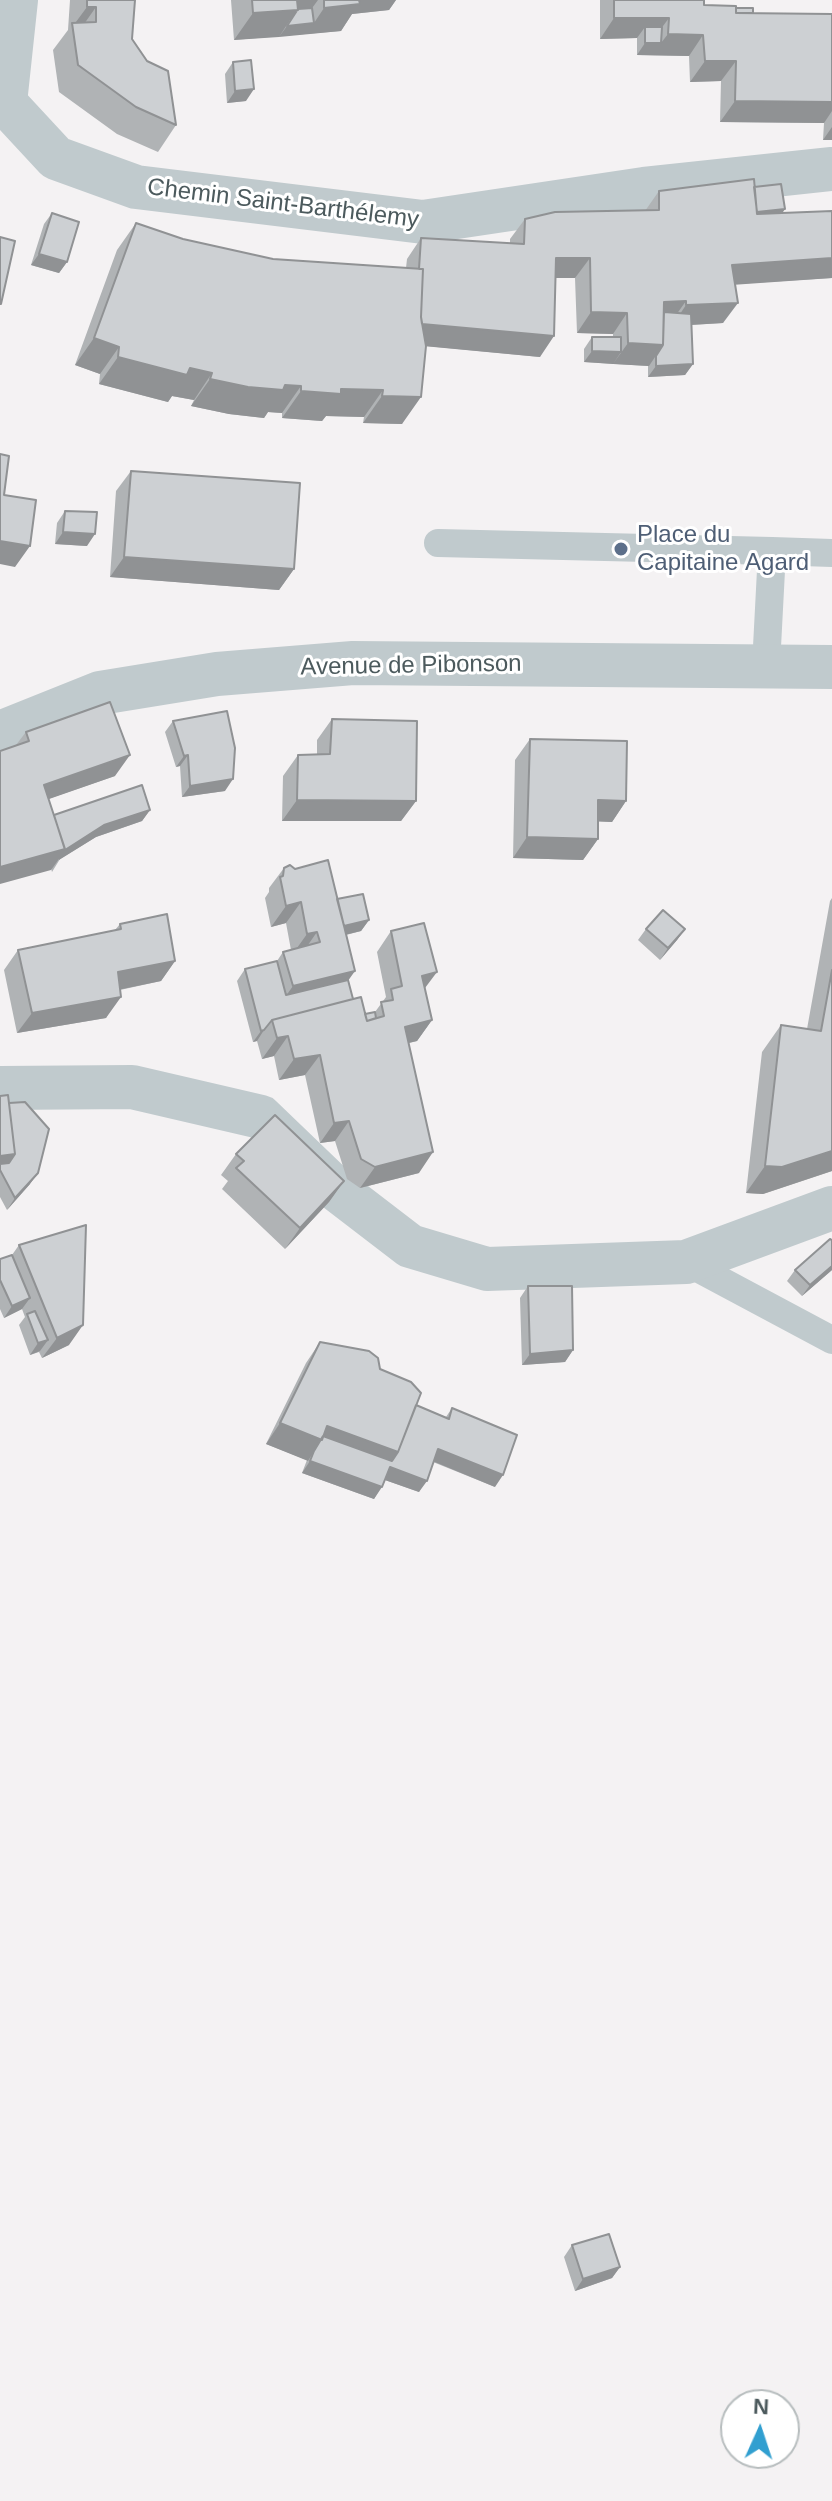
<!DOCTYPE html>
<html>
<head>
<meta charset="utf-8">
<style>
	body { margin:0 }
	#map { position:relative; width:832px; height:2501px; overflow:hidden; background:#f4f2f3; font-family:Helvetica,sans-serif }
	canvas { display:block }
	.north { position:absolute; left:720px; top:2389px; width:80px; height:80px; box-sizing:border-box; background:#fff; border:2px solid #b7bdbe; border-radius:50%; rotate:3deg; font-size:22px; font-weight:700; line-height:32px; text-align:center; color:#4c5a5d }
	.north::after { content:''; display:block; margin:auto; width:28px; height:36px; background:#319fd0; clip-path:polygon(50% 0,100% 100%,50% 72%,0 100%) }
</style>
</head>
<body>
<div id="map">
<canvas width="832" height="2501"></canvas>
<div class="north">N</div>
</div>
<script>
const context = document.querySelector('canvas').getContext('2d');
context.lineJoin = 'round';
function trace(path, color, width, dash) {
  context.strokeStyle = color;
  context.lineWidth = width;
  context.lineCap = dash ? 'butt' : 'round';
  context.setLineDash(dash || []);
  context.stroke(path);
}
function fill(path, color) {
  context.fillStyle = color;
  context.fill(path, 'evenodd');
}
function label(font, color, halo, rows, align = 'center') {
  context.font = font + ' Helvetica,sans-serif';
  context.lineWidth = 6;
  context.setLineDash([]);
  context.textBaseline = 'middle';
  context.strokeStyle = halo;
  context.fillStyle = color;
  for (const [text, x, y, turn = 0] of rows) {
    context.save();
    context.translate(x, y);
    context.rotate((+turn || 0) * Math.PI / 180);
    context.textAlign = isNaN(turn) ? turn : align;
    if (halo) context.strokeText(text, 0, 0);
    context.fillText(text, 0, 0);
    context.restore();
  }
}
const service = new Path2D(`
	M438,543L772,551L766,666
	M772,551L832,553
	M686,1262L832,1340`);
const minor = new Path2D(`
	M0,103H5L56,158L136,187L423,222L644,189L832,169
	M0,107L5,103L16,0
	M0,1088L132,1087L261,1117L337,1190L410,1246L487,1269L686,1262L832,1208`);
const tertiary = new Path2D(`
	M0,733L100,693L217,674L353,663L832,667`);
const wall = new Path2D(`
	M70,0H135L132,39L176,125L158,152L117,134L59,92L53,50L68,30Z
	M231,0H396L389,10L352,14L341,31L234,40Z
	M600,0H704V5L736,8L753,13L832,14V140H823L824,123L720,122L721,81L690,82L689,56L637,55V38L600,39Z
	M233,62L246,101L227,103L225,74Z
	M754,187L782,213L832,211V278L735,284L723,323L691,325L693,364L685,375L648,377V366L584,362V349L592,337H613V334L577,333L575,278H555L540,357L426,346L402,424L363,423L364,417L326,416L322,421L282,418V413L268,412L264,418L229,414L191,406L194,400L172,396L168,402L99,384L100,374L75,365L117,250L136,223L183,239L273,259L406,268L407,259L421,238L510,243V239L525,219L645,211L659,191Z
	M52,213L67,262L59,273L31,265L44,224Z
	M131,471L294,569L279,590L110,577L116,491Z
	M65,511L87,546L55,544L57,523Z
	M332,719L416,801L401,821H282L283,776L298,755L317,754V740Z
	M173,721L225,791L182,797L180,766L176,767L165,732Z
	M26,732L115,776L48,799L54,815L150,810L142,821L96,837L60,859L52,872L16,745Z
	M530,739L626,801L612,822L598,821V839L583,860L513,858L515,760Z
	M284,868L337,899L369,920L361,931L346,935L348,980L353,999L365,1014L375,1012L386,997L377,952L391,931L425,988L432,1020L417,1041L409,1043L419,1173L360,1188L347,1179L335,1141L320,1143L305,1075L279,1080L274,1056L262,1059L257,1041L253,1042L237,981L245,969L277,961L283,952L291,950L286,923L271,927L265,898L269,892V888Z
	M832,898V1171L763,1194L746,1193L762,1052L781,1025L807,1029L830,901Z
	M120,924L175,961L161,981L120,990L106,1018L17,1033L4,970L18,950L115,930Z
	M646,929H685L677,940L660,960L638,940Z
	M0,1096L9,1103L30,1184L7,1210L0,1197Z
	M236,1154L344,1181L329,1202L285,1249L222,1189L228,1181L221,1175Z
	M832,1240V1270L802,1296L787,1281L795,1270Z
	M19,1245L69,1345L42,1358L39,1352L30,1355L19,1325L25,1317L22,1309L4,1318L0,1309V1259L12,1255Z
	M528,1286L573,1350L565,1362L522,1365L520,1298Z
	M320,1342L380,1369L416,1405L446,1417L452,1408L495,1487L433,1462L419,1492L385,1480L374,1499L302,1473L307,1460L266,1444L306,1363Z
	M572,2245L620,2267L612,2278L575,2291L564,2257Z`);
const shadedWall = new Path2D(`
	M293,0H318L304,19L290,20L279,37L234,40L253,13Z
	M350,0H396L389,10L352,14L341,31L279,37L287,26L314,23L324,8Z
	M87,7H96L77,34L73,26Z
	M614,18H669L654,38L645,27L637,38L600,39Z
	M668,34L703,35L689,56L637,55L645,43H661Z
	M705,61H736L721,81L690,82Z
	M254,89L246,101L227,103L235,91Z
	M735,101L832,102V111L824,123L720,122Z
	M832,127V140H823Z
	M785,209L777,221L749,213Z
	M39,254L67,262L59,273L31,265Z
	M556,258H590L575,278H541Z
	M832,258V278L717,286L732,265Z
	M686,301L671,322L658,311L664,302Z
	M738,303L723,323L672,326L686,305Z
	M591,312L627,313L613,334L577,333Z
	M416,323L554,336L540,357L402,344Z
	M94,338L119,347L100,374L75,365Z
	M628,343L663,345L649,366L613,364Z
	M592,351L621,352L613,364L584,362Z
	M118,357L190,368L212,373L194,400L172,396L168,402L99,384Z
	M693,364L685,375L648,377L656,366Z
	M210,379L285,385L301,386L282,413L268,412L264,418L229,414L191,406Z
	M341,389L383,390L364,417L326,416L322,421L282,418L301,391Z
	M382,396L421,397L402,424L363,423Z
	M63,532L95,534L87,546L55,544Z
	M0,541L30,546L15,567L0,564Z
	M124,557L294,569L279,590L110,577Z
	M130,755L115,776L29,806L44,785Z
	M188,755L180,766L176,767L184,756Z
	M233,779L225,791L182,797L190,786Z
	M297,800L416,801L401,821H282Z
	M598,800L626,801L612,822L584,821Z
	M150,810L142,821L96,837L59,860V859L51,870L0,884V867L104,825Z
	M527,837L598,839L583,860L513,858Z
	M301,902L286,923L271,927L286,906Z
	M369,920L361,931L328,939L336,928Z
	M685,929L677,940L660,960L668,948Z
	M317,932L303,952L292,955L307,934Z
	M175,961L161,981L103,993L118,972Z
	M355,971L340,992L278,1007L293,986Z
	M437,972L422,992V976Z
	M121,997L106,1018L17,1033L32,1013Z
	M432,1020L417,1041L391,1047L405,1027Z
	M264,1030L257,1041L253,1042L261,1031Z
	M288,1036L274,1056L262,1059L277,1038Z
	M320,1055L305,1075L279,1080L294,1059Z
	M349,1121L335,1141L320,1143L334,1123Z
	M832,1151V1171L763,1194L746,1193L765,1166Z
	M433,1152L419,1173L360,1188L375,1167Z
	M15,1154L2,1174L0,1170V1156Z
	M38,1173L30,1184L7,1210L15,1198Z
	M344,1181L329,1202L285,1249L300,1228Z
	M832,1266V1270L802,1296L810,1285Z
	M30,1298L22,1309L4,1318L12,1306Z
	M83,1325L69,1345L42,1358L57,1338Z
	M48,1340L40,1351L30,1355L38,1343Z
	M573,1350L565,1362L522,1365L530,1354Z
	M280,1423L327,1426L398,1452L384,1472L316,1448L308,1461L266,1444Z
	M438,1449L503,1475L495,1487L430,1460Z
	M310,1461L382,1487L374,1499L302,1473Z
	M390,1467L427,1481L419,1492L382,1479Z
	M620,2267L612,2278L575,2291L583,2279Z`);
const building = new Path2D(`
	M87,0H135L132,39L147,61L168,71L176,125L136,107L78,65L72,23L96,22V7H87Z
	M252,0H297L298,10L253,13Z
	M324,0H359L360,4L324,8Z
	M614,0H704V5L736,6V13L832,14V102L735,101L736,61H705L703,35L668,34L669,18H614Z
	M312,8L314,23L287,26L298,9Z
	M736,8H753V13H736Z
	M645,27H662L661,43H645Z
	M251,60L254,89L235,91L233,62Z
	M754,179L757,214L832,211V258L732,265L738,303L686,305V301L664,302L663,345L628,343L627,313L591,312L590,258H556L554,336L422,324L421,317L423,269H419L421,238L524,244L525,219L555,212L659,210V191Z
	M781,184L785,209L757,212L754,187Z
	M52,213L79,222L67,262L39,254Z
	M136,223L183,239L273,259L423,269L421,317L426,346L421,397L382,396L383,390L341,389V394L301,391V386L285,385L283,390L248,387L210,379L212,373L190,368L187,375L118,357L119,347L94,338Z
	M0,237L15,241L1,304H0Z
	M664,312L691,314L693,364L656,366V356L663,345Z
	M592,337H621V352L592,351Z
	M0,454L9,456L4,495L36,500L30,546L0,541Z
	M131,471L300,483L294,569L124,557Z
	M65,511L97,512L95,534L63,532Z
	M110,702L130,755L44,785L65,849L0,867V751L29,741L26,732Z
	M227,711L235,748L233,779L190,786L188,755L184,756L173,721Z
	M332,719L417,721L416,801L297,800L298,755L330,754Z
	M530,739L627,741L626,801L598,800V839L527,837Z
	M142,785L150,810L104,825L65,850L54,815Z
	M328,860L355,971L293,986L283,952L320,942L317,932L307,934L301,902L286,906L280,877L283,876L284,868L290,865L295,869Z
	M363,894L369,920L344,926L337,899Z
	M663,910L685,929L668,948L646,929Z
	M167,914L175,961L118,972L121,997L32,1013L18,950L121,929L120,924Z
	M424,923L437,972L422,976L432,1020L405,1027L433,1152L375,1167L361,1159L349,1121L334,1123L320,1055L294,1059L288,1036L277,1038L272,1020L361,997L367,1021L384,1016L381,1002L393,1000L391,989L402,986L391,931Z
	M277,961L286,995L348,980L353,999L272,1020L264,1030L261,1031L245,969Z
	M832,970V1151L782,1167L765,1166L781,1025L821,1031Z
	M375,1012L376,1018L367,1021L365,1014Z
	M8,1095L15,1154L0,1156V1096Z
	M25,1102L49,1129L38,1173L15,1198L0,1170V1164L9,1163L15,1154L9,1103Z
	M275,1115L344,1181L300,1228L236,1168L244,1161L236,1154Z
	M86,1225L83,1325L57,1338L19,1245Z
	M830,1239L832,1240V1266L810,1285L795,1270Z
	M12,1255L30,1298L12,1306L0,1280V1259Z
	M528,1286H572L573,1350L530,1354Z
	M35,1311L48,1340L38,1343L27,1314Z
	M320,1342L369,1351L378,1358L380,1369L411,1382L421,1393L398,1452L327,1426L322,1440L280,1423Z
	M416,1405L449,1419L452,1408L517,1435L503,1475L438,1449L427,1481L390,1467L382,1487L310,1461L314,1451L323,1436L392,1461L398,1452Z
	M609,2234L620,2267L583,2279L572,2245Z`);
const markers = [
	[621,549,8,"#5c6f8a"]
];
const streetNames = [
	["Chemin Saint-Barthélemy",283,204,7],
	["Avenue de Pibonson",411,666,-1]
];
const serviceNames = [
	["Place du",637,535],
	["Capitaine Agard",637,563]
];
trace(service, '#c0cacd', 28);
trace(minor, '#c0cacd', 44);
trace(tertiary, '#c0cacd', 44);
fill(wall, '#b0b3b5');
fill(shadedWall, '#909294');
fill(building, '#cdd0d3');
trace(building, '#909294', 2);
for (const [x, y, r, color] of markers) {
  const dot = new Path2D();
  dot.arc(x, y, r, 0, 2 * Math.PI);
  context.fillStyle = color;
  context.fill(dot);
  trace(dot, '#fff', 3);
}
label('24px', '#4c5a5d', '#fff', streetNames);
label('24px', '#4e5e75', '#fff', serviceNames, 'left');
</script>
</body>
</html>
